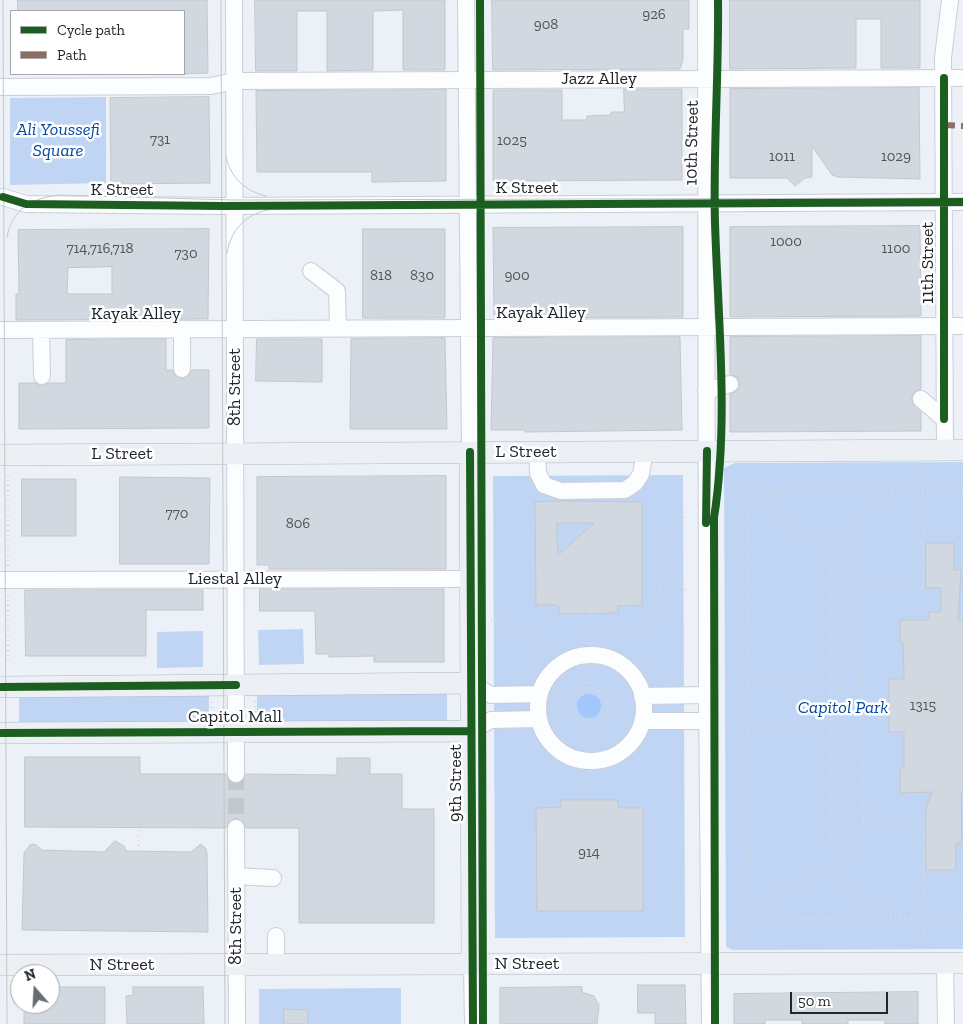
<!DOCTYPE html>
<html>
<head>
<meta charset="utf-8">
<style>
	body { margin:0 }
	#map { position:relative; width:963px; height:1024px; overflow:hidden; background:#ecf1f8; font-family:"Zilla Slab",serif }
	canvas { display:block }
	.legend { position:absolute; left:10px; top:10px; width:175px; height:65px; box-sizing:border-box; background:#fff; border:1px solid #a6a8ab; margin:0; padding:6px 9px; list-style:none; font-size:15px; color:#21262c }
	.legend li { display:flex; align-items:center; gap:10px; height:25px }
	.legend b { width:25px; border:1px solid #a6a8ab }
	.north { position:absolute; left:10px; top:964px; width:50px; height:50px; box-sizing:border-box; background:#fff; border:1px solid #a6a8ab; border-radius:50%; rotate:341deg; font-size:14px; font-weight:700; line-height:20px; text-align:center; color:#21262c }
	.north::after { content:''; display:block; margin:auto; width:18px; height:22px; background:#686d73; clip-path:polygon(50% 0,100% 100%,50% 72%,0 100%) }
	.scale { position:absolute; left:790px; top:992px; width:98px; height:22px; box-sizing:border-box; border:2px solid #21262c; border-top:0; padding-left:6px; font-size:15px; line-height:18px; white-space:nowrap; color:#21262c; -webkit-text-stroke:4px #fff; paint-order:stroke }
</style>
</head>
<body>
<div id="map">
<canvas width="963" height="1024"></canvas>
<ul class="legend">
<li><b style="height:6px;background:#1b5e20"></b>Cycle path</li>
<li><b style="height:6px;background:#8d6e63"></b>Path</li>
</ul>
<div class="north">N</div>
<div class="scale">50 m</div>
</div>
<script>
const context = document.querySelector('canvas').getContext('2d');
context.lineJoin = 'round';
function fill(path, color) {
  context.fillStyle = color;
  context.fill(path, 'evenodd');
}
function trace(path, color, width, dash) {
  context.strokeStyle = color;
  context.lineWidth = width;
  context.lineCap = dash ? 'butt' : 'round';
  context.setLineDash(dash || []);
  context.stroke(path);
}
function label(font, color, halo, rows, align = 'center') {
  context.font = font + ' "Zilla Slab",serif';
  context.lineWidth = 5;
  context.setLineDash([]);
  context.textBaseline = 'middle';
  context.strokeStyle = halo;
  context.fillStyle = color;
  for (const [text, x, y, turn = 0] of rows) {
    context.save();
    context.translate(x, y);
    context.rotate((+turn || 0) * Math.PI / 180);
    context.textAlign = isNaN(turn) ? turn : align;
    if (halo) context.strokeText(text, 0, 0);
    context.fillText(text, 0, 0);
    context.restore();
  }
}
const green = new Path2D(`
	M106,97V183L10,185V98Z
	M963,462V949L733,950L726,947L724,468L735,463Z
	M683,475L685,937L495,938L493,476Z
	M303,629L304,664L259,665L258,630Z
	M203,631V667L157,668V632Z
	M447,692V722L257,723V693Z
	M19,694H209V723L19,724Z
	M401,988V1024H259V989Z`);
const water = new Path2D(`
	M577 706a12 12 0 1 1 24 0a12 12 0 1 1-24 0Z`);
const building = new Path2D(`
	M18,0H207L208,73L184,74V11H18Z
	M255,0H445V70H403V10L373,11V70L327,71V11H297V71H256Z
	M492,0H689V29H683V60L680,69L493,70Z
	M730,0H920V68H881V19H856V68L730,69Z
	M919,88L920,179L838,177L832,175L812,146V177L805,178L795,186L787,178H730V89Z
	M624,89H682V180L493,181V90H562V120H587V116L611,115V112H624Z
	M446,90V181L372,182V172H257L256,91Z
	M209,97L210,183L111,184L110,98Z
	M920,226L921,316L730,317V227Z
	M683,227V317L494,318L493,228Z
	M209,229L208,319L16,320V294H19L18,230ZM112,267V294H67L68,268Z
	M363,229H445V318H363Z
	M921,336V389L914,392L911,398L914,406L921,412V431L730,432V394L737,391L740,386L737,377L730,374V337Z
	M680,337L682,430L525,432V430H491L493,338Z
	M445,338L447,429H350L351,339Z
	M166,339V370H172L177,377L182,379L187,377L192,370H209V428L19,429V383H35L42,386L49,383H66V340Z
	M257,339H322V382L256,381Z
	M446,476V569H269V565H257V477Z
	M120,477L210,478L209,564H120Z
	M22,479H76V536H22Z
	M562,501L642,502V605L618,606V613L559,614V607L556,605H536L535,502ZM557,523H594L558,555Z
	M926,543H954V570H961L958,620H963V793H961L962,843H956V870H926V808L932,792L900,793V768H904V732H889V679H904L903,643H900V620H929V612H941V588H926Z
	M260,589H444V662H374V656L329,657V654H316L315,611H260Z
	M25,590H203V610H146V656H26Z
	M25,757H140V774H226L228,779L236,784L241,782L246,774L337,775V758H370V774H402V809H434V923H299V828H246L244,823L236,818L231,820L226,828L25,827Z
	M561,800H618V807L623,808H643V911H537L536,808L561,807Z
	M115,841L124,846L126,851L191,852L201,844L206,849L207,854L208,932L22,930L24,853L30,845L35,844L42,850L104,852Z
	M638,985H685L686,1024H655V1013H638Z
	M50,987H105V1024H24V1004H50Z
	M133,987H203L204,1024H127L126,996L133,995Z
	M582,987V992L594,996L599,1005L597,1024H500V988Z
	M918,992V1024H885V1020H848V1024H802V1020H765V1024H734V994Z
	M284,1009L308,1010V1024H284Z`);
const minorTunnel = new Path2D(`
	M236,774V828`);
const path = new Path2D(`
	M727,474L775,517L836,549L855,563L858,568L861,590
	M963,492L755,494L748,501L750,903L753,915L765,919L963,918
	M892,494C857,512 841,530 831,568V835C834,879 865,909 907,918
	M923,532L963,531
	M665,560L686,591
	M8,566V471
	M491,619C506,619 514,628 527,636C538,643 550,645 562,646
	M602,640L634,632L649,623L658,611L664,549L686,512
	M589,644L590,613
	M8,661V594
	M637,681L650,673
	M728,682H830
	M589,688V662
	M570 707a19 19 0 1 1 38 0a19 19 0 1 1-38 0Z
	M255,701V716
	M212,702V716
	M830,706L889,705
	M546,707H570
	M608,708H634
	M589,726V752
	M728,730L830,729
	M535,742L545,737
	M589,771V800
	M863,821H915L923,824L925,940
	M138,851L139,828
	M924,875H963
	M730,941L740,928L769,901L849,856L861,839L863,821L861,590H923V472`);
const minor = new Path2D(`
	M234,0L236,774
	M466,0L470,452
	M706,0L707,695L710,1024
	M0,87L211,86L234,81L963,78
	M3,197L26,204L223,206L963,202
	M311,271L337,291L338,328
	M0,330L963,326
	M41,330L42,376
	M182,369V329
	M706,391L730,384
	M921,399L944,419
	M945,450L943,58L950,0
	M537,451L538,473L544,485L561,491L625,490L635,483L641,474L645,451
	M0,580L470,579
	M538 708a53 53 0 1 1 106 0a53 53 0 1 1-106 0Z
	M471,683L491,695L539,694
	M642,696L707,695
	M643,721H707
	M471,731L491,720L538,719
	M236,828L237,1024
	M236,876L273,878
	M276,936V964
	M945,963L946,1024
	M472,965L473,1024`);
const major = new Path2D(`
	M470,452L472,965
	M0,455L963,450
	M0,687L471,683
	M0,733L471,731
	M0,965L963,963`);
const tram = new Path2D(`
	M3,0L7,1024
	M221,0L225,1024
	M226,157C231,178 245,191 266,196
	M7,237C12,209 32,198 59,195L234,200L963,198
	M227,253C231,227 249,212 274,209L963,206`);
const quiet = new Path2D(`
	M943,125L963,126`);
const cycleway = new Path2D(`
	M480,0L483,1024
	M944,78V419
	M3,197L26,204L223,206L963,202
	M470,452L473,1024
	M706,523L707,451
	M0,687L236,685
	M0,733L471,731
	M715,1024L714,518C729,421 718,321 715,223C713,149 719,74 718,0`);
const numberNames = [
	["926",654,15],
	["908",546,25],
	["731",160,140],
	["1025",512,141],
	["1011",782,157],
	["1029",896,157],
	["1000",786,242],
	["714,716,718",100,249],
	["1100",896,249],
	["730",186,254],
	["818",381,276],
	["830",422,276],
	["900",517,276],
	["770",177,514],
	["806",298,524],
	["1315",923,706],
	["914",589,853]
];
const streetNames = [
	["Jazz Alley",599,79],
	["10th Street",692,143,-89],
	["K Street",527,188],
	["K Street",122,190],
	["11th Street",928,263,-90],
	["Kayak Alley",541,313],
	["Kayak Alley",136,314],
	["8th Street",235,387,-90],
	["L Street",526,452],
	["L Street",122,454],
	["Liestal Alley",235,579],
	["Capitol Mall",235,717],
	["9th Street",456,783,-90],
	["8th Street",236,926,-90],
	["N Street",527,964],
	["N Street",122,965]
];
const parkNames = [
	["Ali Youssefi",58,130],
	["Square",58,151],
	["Capitol Park",843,708]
];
fill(green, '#c0d5f3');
fill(water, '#a2c7fd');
fill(building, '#d1d8df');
trace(building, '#c3c7ce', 1);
trace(minorTunnel, '#c3c8cf', 16, [16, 8]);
trace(minor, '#caced5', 18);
trace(major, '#b0b8c4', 22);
trace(path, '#d8d9dc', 2.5, [1, 4]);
trace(minor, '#fcfdfe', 16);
trace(major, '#ecf0f5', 21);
trace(tram, '#c4c6c8', 1);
trace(quiet, '#8d6e63', 6, [12, 6]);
trace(cycleway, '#1b5e20', 8);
label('15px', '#51565d', null, numberNames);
label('18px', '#21262c', '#fff', streetNames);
label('italic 18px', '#03489c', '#fff', parkNames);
</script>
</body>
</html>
